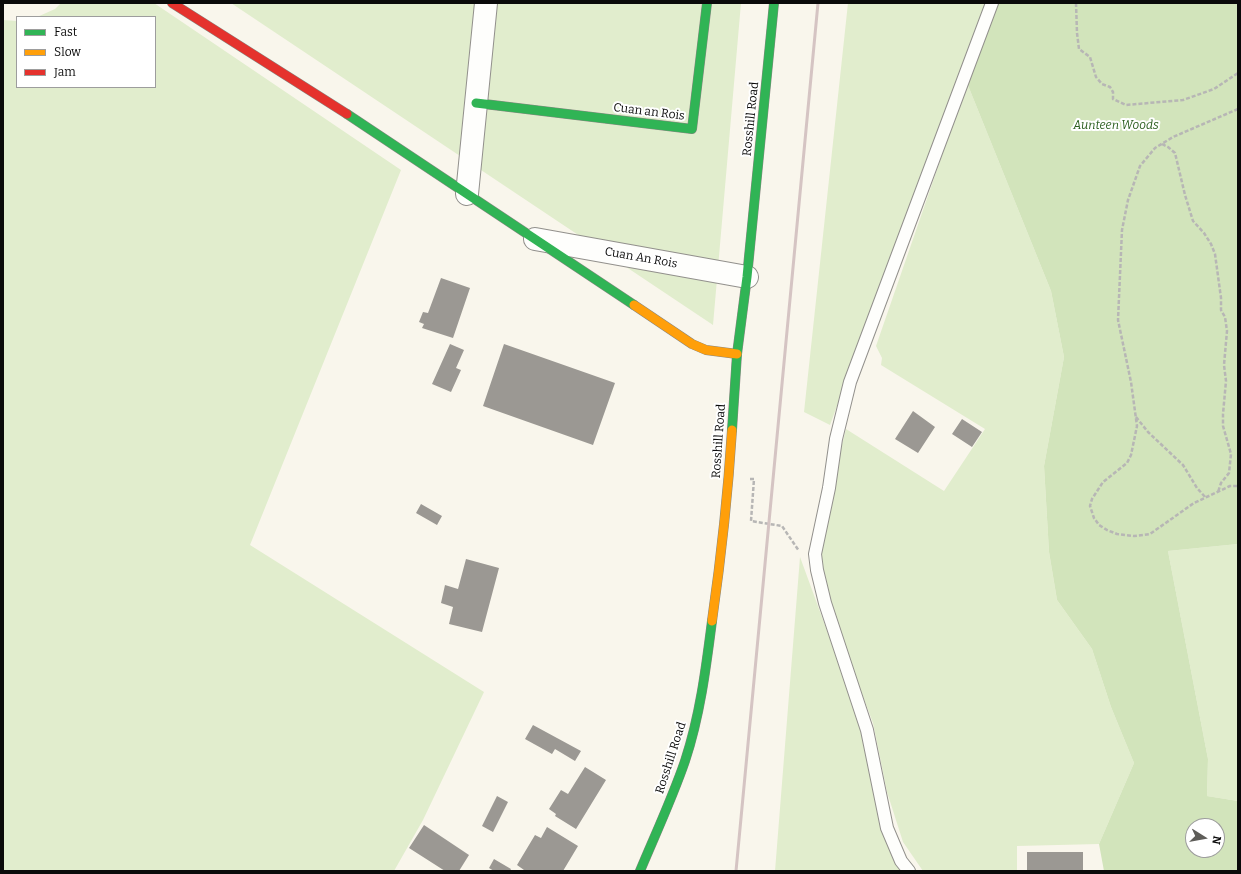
<!DOCTYPE html>
<html>
<head>
<meta charset="utf-8">
<style>
	body { margin:0 }
	#map { position:relative; width:1241px; height:874px; overflow:hidden; background:#f9f6ec; font-family:Bitter,serif }
	canvas { display:block }
	.frame { position:absolute; inset:0; border:4px solid #0a0a0a; pointer-events:none }
	.legend { position:absolute; left:16px; top:16px; width:140px; height:72px; box-sizing:border-box; background:#fff; border:1px solid #9d9d9d; margin:0; padding:5px 7px; list-style:none; font-size:12px; color:#0a0a0a }
	.legend li { display:flex; align-items:center; gap:8px; height:20px }
	.legend b { width:20px; border:1px solid #9d9d9d }
	.north { position:absolute; left:1185px; top:818px; width:40px; height:40px; box-sizing:border-box; background:#fff; border:1px solid #9d9d9d; border-radius:50%; rotate:101deg; font-size:11px; font-weight:700; line-height:16px; text-align:center; color:#0a0a0a }
	.north::after { content:''; display:block; margin:auto; width:14px; height:18px; background:#5e5d59; clip-path:polygon(50% 0,100% 100%,50% 72%,0 100%) }
</style>
</head>
<body>
<div id="map">
<canvas width="1241" height="874"></canvas>
<div class="frame"></div>
<ul class="legend">
<li><b style="height:5px;background:#30b455"></b>Fast</li>
<li><b style="height:5px;background:#ff9f0a"></b>Slow</li>
<li><b style="height:5px;background:#e5322d"></b>Jam</li>
</ul>
<div class="north">N</div>
</div>
<script>
const context = document.querySelector('canvas').getContext('2d');
context.lineJoin = 'round';
function fill(path, color) {
  context.fillStyle = color;
  context.fill(path, 'evenodd');
}
function trace(path, color, width, dash) {
  context.strokeStyle = color;
  context.lineWidth = width;
  context.lineCap = dash ? 'butt' : 'round';
  context.setLineDash(dash || []);
  context.stroke(path);
}
function label(font, color, halo, rows, align = 'center') {
  context.font = font + ' Bitter,serif';
  context.lineWidth = 4;
  context.setLineDash([]);
  context.textBaseline = 'middle';
  context.strokeStyle = halo;
  context.fillStyle = color;
  for (const [text, x, y, turn = 0] of rows) {
    context.save();
    context.translate(x, y);
    context.rotate((+turn || 0) * Math.PI / 180);
    context.textAlign = isNaN(turn) ? turn : align;
    if (halo) context.strokeText(text, 0, 0);
    context.fillText(text, 0, 0);
    context.restore();
  }
}
const green = new Path2D(`
	M61,3H154L401,170L250,545L484,692L423,820L394,871H3V20L17,21V87H155V17H37L55,9Z
	M231,3H741L713,325Z
	M848,3H986L830,425L804,412Z
	M967,83L1051,291L1064,357L1044,466L1049,552L1057,600L1092,649L1111,707L1134,763L1099,844L1017,846V871H923L903,842L887,792L873,723L846,652L821,572L822,539L838,460L846,429L944,491L985,429L881,365L882,358L876,346Z
	M1238,544V801L1207,796L1208,759L1168,551Z
	M800,557L859,718L903,871H775Z`);
const forest = new Path2D(`
	M997,3H1238V544L1168,551L1208,759L1207,796L1238,801V871H1104L1099,844L1134,763L1111,707L1092,649L1057,600L1049,552L1044,466L1064,357L1051,291L967,83ZM1193,826H1217V850H1193Z`);
const building = new Path2D(`
	M441,278L470,288L453,338L422,328L424,324L419,322L423,312L428,313Z
	M450,344L464,350L456,368L461,370L451,392L432,384Z
	M504,344L615,383L593,445L483,406Z
	M913,411L935,427L918,453L895,439Z
	M962,419L982,432L972,447L952,434Z
	M421,504L442,516L437,525L416,513Z
	M466,559L499,568L482,632L449,624L453,607L441,603L445,585L458,589Z
	M533,725L581,751L575,761L555,749L552,754L525,739Z
	M585,767L606,780L576,829L555,816L556,814L549,809L561,790L568,794Z
	M497,796L508,802L493,832L482,826Z
	M424,825L469,855L459,871H445L409,848Z
	M547,827L578,846L563,871H523L524,870L517,865L535,835L541,838Z
	M1027,852H1083V871H1027Z
	M494,859L511,869L510,871H494L489,868Z`);
const path = new Path2D(`
	M1076,3L1077,33L1079,49L1090,57L1096,77L1102,84L1110,87L1113,92V99L1126,105L1183,100L1214,89L1238,73
	M1238,109L1173,137L1155,148L1140,166L1128,200L1122,230L1118,320L1131,382L1137,426L1131,455L1127,463L1103,482L1092,499L1090,506L1094,518L1099,525L1107,530L1117,534L1134,536L1150,534L1194,503L1230,486H1238
	M1162,144L1168,147L1175,153L1185,195L1193,221L1204,233L1211,244L1215,254L1221,298V310L1225,317L1227,331L1224,365L1226,381L1223,414V426L1231,454L1229,473L1221,483L1218,492
	M1136,417L1148,432L1183,465L1197,488L1206,498
	M750,479H754L751,521L782,526L799,551`);
const lane = new Path2D(`
	M909,871L901,861L887,828L867,730L825,603L817,570L815,554L829,488L836,439L850,382L992,3`);
const street = new Path2D(`
	M467,194L486,3
	M535,239L747,277`);
const fast = new Path2D(`
	M476,103L692,129L707,3
	M347,114L634,305
	M732,430L737,354L747,277L774,3
	M640,871C655,835 672,799 685,761C700,716 706,668 712,621`);
const slow = new Path2D(`
	M634,305L692,344L706,350L737,354
	M712,621C721,558 728,494 732,430`);
const jam = new Path2D(`
	M172,3L347,114`);
const rail = new Path2D(`
	M736,871L818,3`);
const streetNames = [
	["Cuan an Rois",649,112,7],
	["Rosshill Road",751,119,-84],
	["Cuan An Rois",641,258,10],
	["Rosshill Road",719,441,-86],
	["Rosshill Road",671,758,-72]
];
const parkNames = [
	["Aunteen Woods",1116,126]
];
fill(green, '#e1edcd');
fill(forest, '#d2e4bb');
fill(building, '#9b9893');
trace(lane, '#92908c', 14);
trace(street, '#92908c', 24);
trace(fast, '#888782', 10);
trace(slow, '#888782', 10);
trace(jam, '#888782', 10);
trace(path, '#b7b6b5', 2.5, [4, 2]);
trace(lane, '#fefefc', 12);
trace(street, '#fefefc', 22);
trace(fast, '#30b455', 9);
trace(slow, '#ff9f0a', 9);
trace(jam, '#e5322d', 9);
trace(rail, '#d5c4c3', 3);
label('12px', '#0a0a0a', '#fff', streetNames);
label('italic 12px', '#2b5e1e', '#fff', parkNames);
</script>
</body>
</html>
